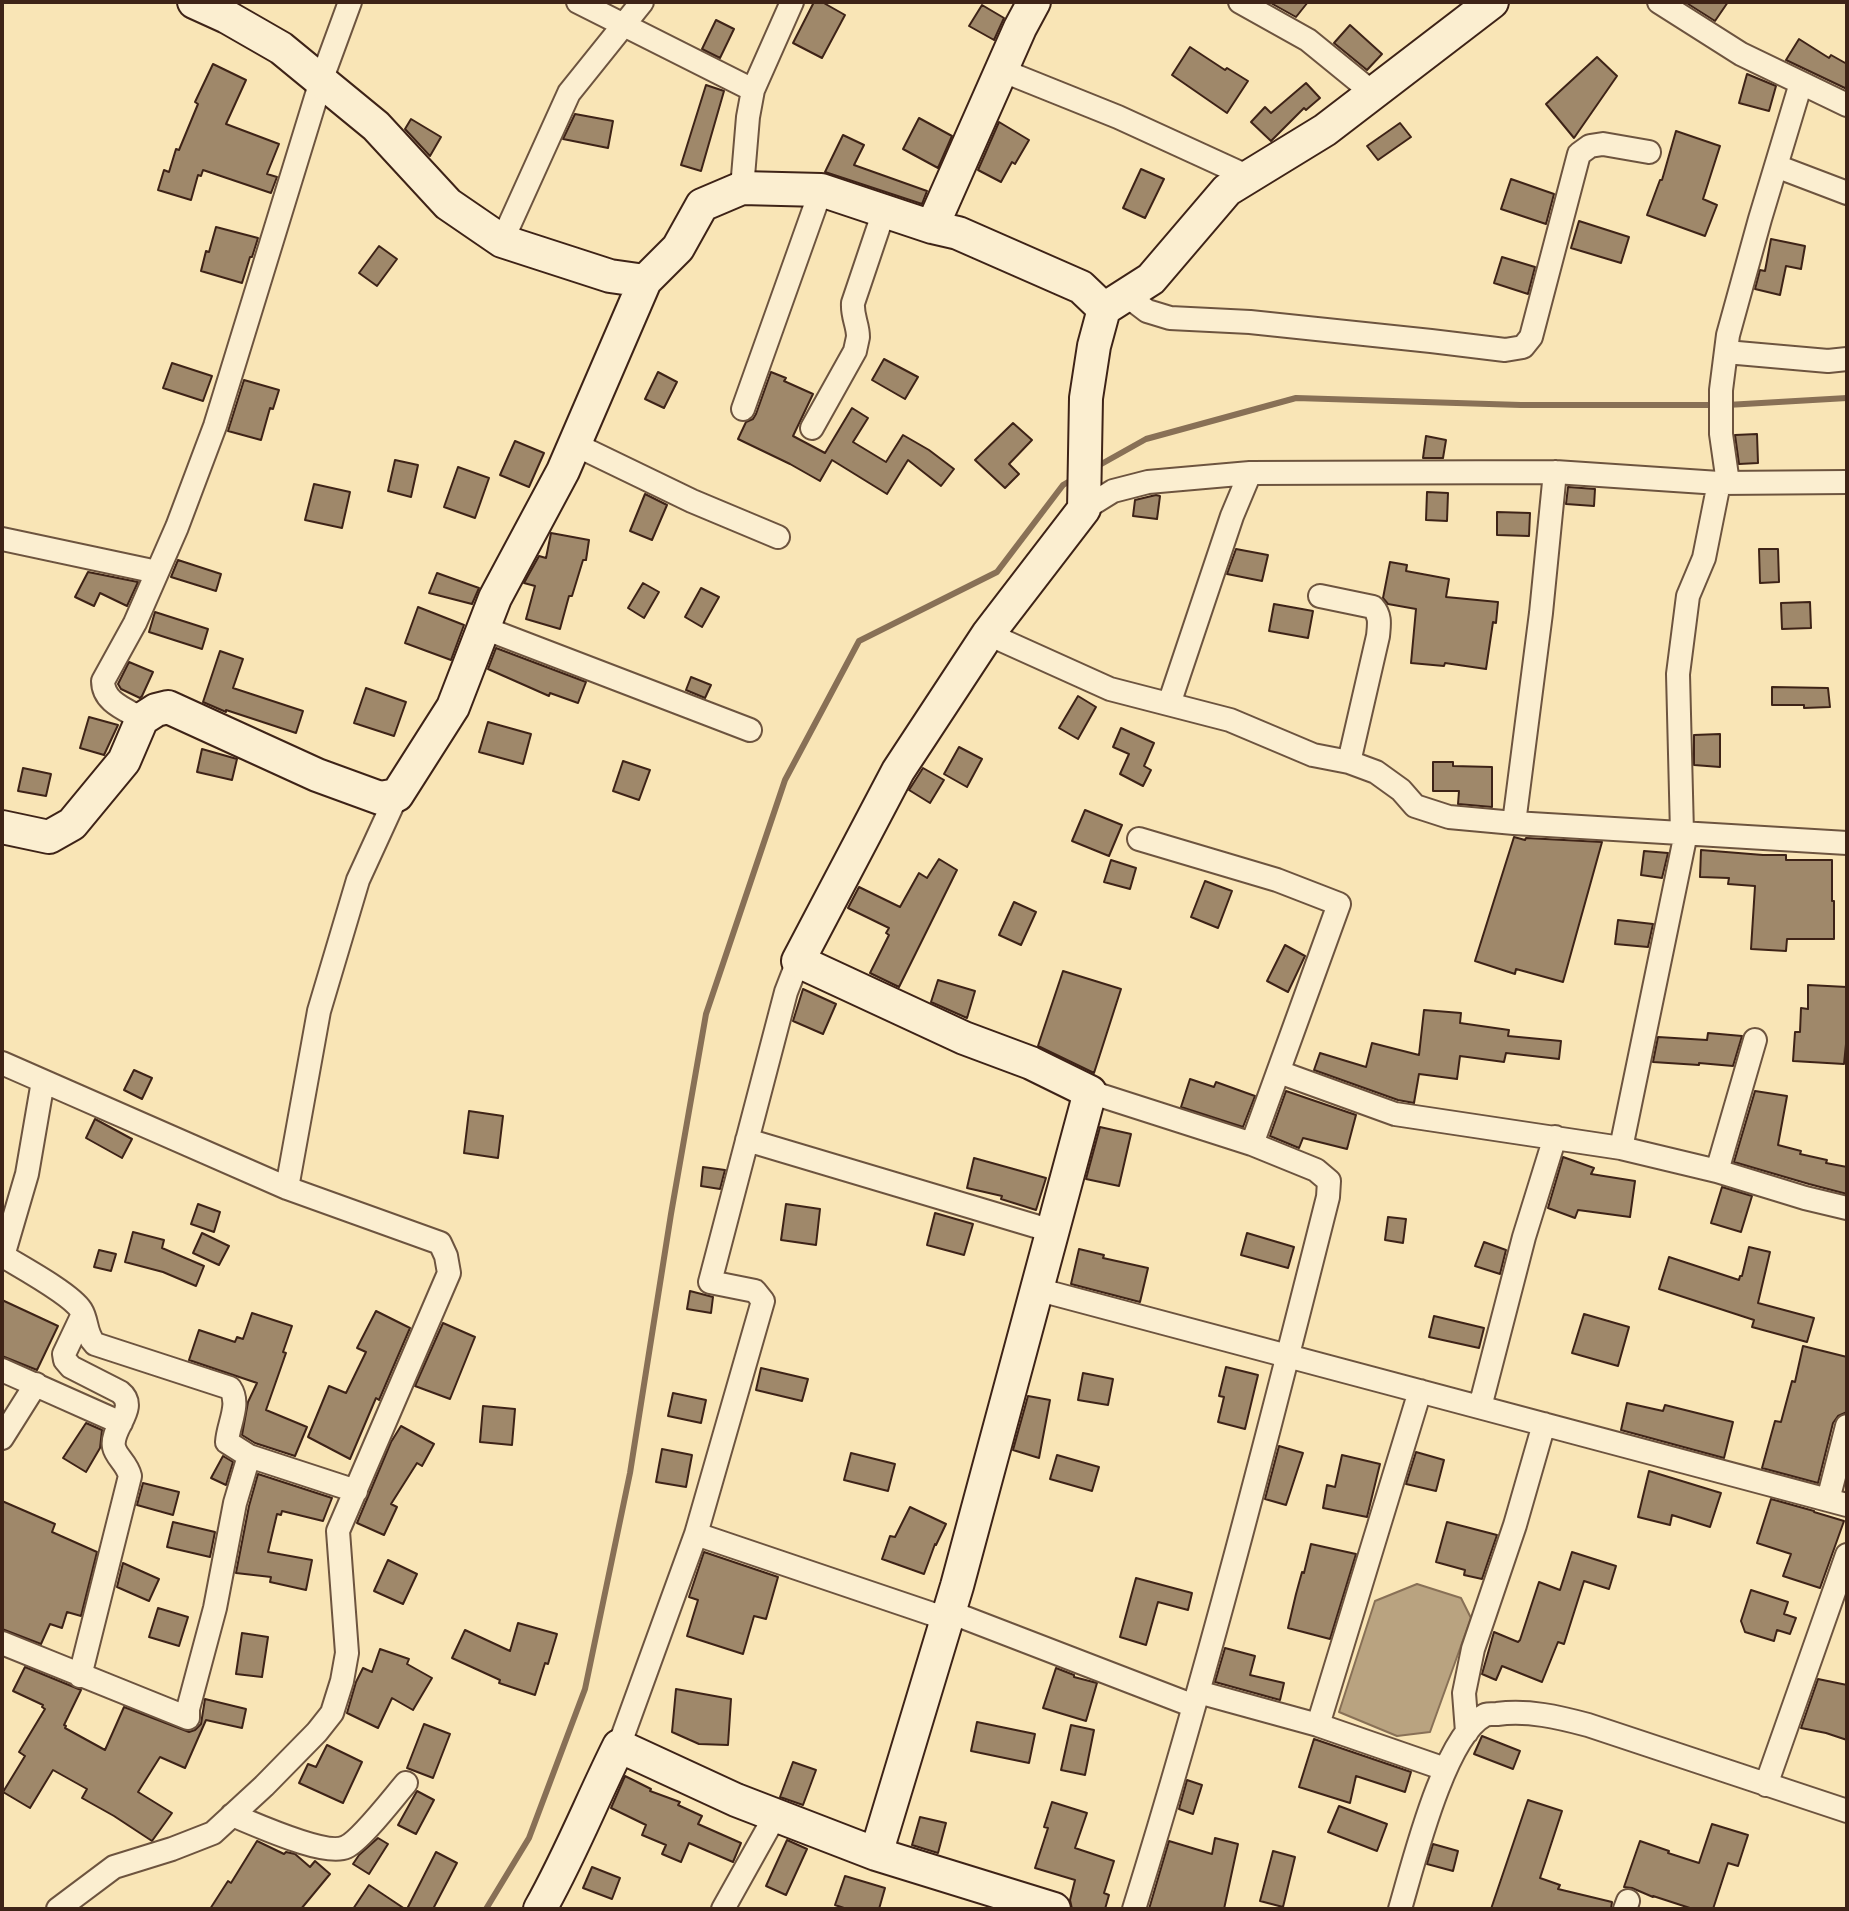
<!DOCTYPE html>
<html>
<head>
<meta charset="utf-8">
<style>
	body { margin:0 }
	#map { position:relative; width:1849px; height:1911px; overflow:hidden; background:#f9e5b6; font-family:"EB Garamond",serif }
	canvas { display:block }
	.frame { position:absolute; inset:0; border:4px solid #3e2317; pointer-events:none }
</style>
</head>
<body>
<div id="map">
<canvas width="1849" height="1911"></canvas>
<div class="frame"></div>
</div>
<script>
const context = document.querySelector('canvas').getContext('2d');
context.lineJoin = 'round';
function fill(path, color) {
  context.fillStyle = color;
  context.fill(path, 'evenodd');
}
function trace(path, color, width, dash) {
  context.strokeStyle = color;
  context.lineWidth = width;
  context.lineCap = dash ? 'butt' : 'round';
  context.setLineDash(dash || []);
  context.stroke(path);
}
const water = new Path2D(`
	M1417,1584L1461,1598L1471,1618L1430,1732L1397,1736L1339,1712L1375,1601Z`);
const stream = new Path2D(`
	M1727,405L1847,398
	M1096,467L1146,439L1296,398L1521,405H1716
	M486,1909L529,1838L585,1689L630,1473L671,1214L706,1014L785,780L859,641L997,572L1063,485L1075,478`);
const building = new Path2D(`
	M814,2H822L845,15L822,58L793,43Z
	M1269,2H1308L1296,17Z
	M1685,2H1728L1715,21Z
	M982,5L1004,18L994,40L969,26Z
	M716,20L734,29L720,58L702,49Z
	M1350,25L1382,54L1367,70L1334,43Z
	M1799,39L1829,58L1831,55L1847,64V89L1786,60Z
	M1190,47L1225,70L1227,68L1248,81L1227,113L1172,75Z
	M1597,57L1617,76L1574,138L1546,104Z
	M213,64L246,80L226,124L279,144L267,174L277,177L271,193L203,170L201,176L198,175L191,200L158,190L164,170L169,172L176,149L179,150L198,104L195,102Z
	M1747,74L1776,86L1769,111L1739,103Z
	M1306,83L1320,98L1306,110L1304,108L1271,141L1251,122L1265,107L1271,113Z
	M706,85L724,91L701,171L681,165Z
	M575,114L613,121L608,148L563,139Z
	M919,118L952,136L938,168L903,149Z
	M411,119L441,137L430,156L405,129Z
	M999,122L1029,140L1015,164L1012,162L1001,182L978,170Z
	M1400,123L1411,137L1378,160L1367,146Z
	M1676,131L1720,146L1703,199L1717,205L1705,236L1647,215L1660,180H1662Z
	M843,135L864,145L854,165L927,191L922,204L825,172Z
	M1141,169L1164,179L1145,218L1123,208Z
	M1511,179L1554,194L1546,224L1501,209Z
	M1579,221L1629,237L1621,263L1571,248Z
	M216,227L258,238L252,257H250L242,283L201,271L206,251L209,252Z
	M1771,239L1805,246L1801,269L1786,266L1780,295L1755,289L1760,270L1765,271Z
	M379,246L397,259L377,286L359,273Z
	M1502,257L1535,267L1528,294L1494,283Z
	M884,359L918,377L905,399L872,380Z
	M172,363L212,376L203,401L163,388Z
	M658,372L677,382L664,408L645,399Z
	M771,372L786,378L784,381L813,394L793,436L825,453L852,408L868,418L853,442L886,462L903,435L929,450L954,469L941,486L908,460L887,494L832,460L820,481L790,464L738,439L746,422L753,419L756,414Z
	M244,380L279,390L273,409L270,408L261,440L228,431Z
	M1013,423L1032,440L1009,464L1019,474L1005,488L975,460Z
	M1757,434L1758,463L1739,464L1735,435Z
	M1426,436L1446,440L1443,458H1423Z
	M515,441L544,453L529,487L500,475Z
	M395,460L418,465L411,497L388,491Z
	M458,467L489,478L475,518L444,507Z
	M314,484L350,492L342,528L305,520Z
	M1568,487L1595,489L1594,506L1566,504Z
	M1427,492L1448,493L1447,521L1426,520Z
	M645,494L667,505L652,540L630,531Z
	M1156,495L1160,496L1157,519L1133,516L1135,500Z
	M1497,512L1530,513L1529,536L1497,535Z
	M551,533L589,540L586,560H583L572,596H569L560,629L526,619L535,586L524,583L539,556L546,558Z
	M1236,549L1268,555L1262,581L1227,574Z
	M1759,549H1778L1779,582L1760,583Z
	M178,560L221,574L216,591L171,577Z
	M1390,562L1407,565L1406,571L1449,579L1446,597L1498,602L1496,623L1493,622L1486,669L1445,663L1444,666L1411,663L1416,609L1388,604L1383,598Z
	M88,572L138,582L127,606L100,593L94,606L75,597Z
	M437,573L479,588L472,604L429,593Z
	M643,583L659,592L644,618L628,608Z
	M701,588L719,597L702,627L685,617Z
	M1810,602L1811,628L1782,629L1781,603Z
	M1274,604L1313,611L1308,638L1269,631Z
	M418,607L464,625L451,660L405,643Z
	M155,612L208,629L202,649L149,632Z
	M496,648L586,682L578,703L550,693L549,696L488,669Z
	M220,651L243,659L233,688L303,711L296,733L226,710V712L203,702Z
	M129,662L153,672L142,696L140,698L121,689L118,684Z
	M691,677L711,685L705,698L686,690Z
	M1772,687L1828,688L1830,707L1804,708V705H1772Z
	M366,688L406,702L394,736L354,723Z
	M1078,696L1096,707L1078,739L1059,728Z
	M89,717L118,725L104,755L80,748Z
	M488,722L531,734L523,764L479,752Z
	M1121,728L1154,743L1144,766L1151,770L1143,786L1120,774L1129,754L1113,747Z
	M1720,734V767L1694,765V735Z
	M959,747L982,759L967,787L944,774Z
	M202,749L237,759L232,780L197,772Z
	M623,761L650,770L639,800L613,791Z
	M1433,762H1453V766L1492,767V807L1458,804L1459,791H1433Z
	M23,768L51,774L46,796L18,791Z
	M923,768L944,780L930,803L909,790Z
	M1085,810L1122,825L1109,856L1072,841Z
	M1514,837L1525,840L1526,838L1602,842L1563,982L1516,969L1515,974L1475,961Z
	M1701,850L1763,855H1786V860H1832V901H1834V939H1787L1786,951L1751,949L1755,886L1728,884L1729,878L1700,877Z
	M1644,851L1668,853L1662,878L1641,875Z
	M939,859L957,870L899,987L870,973L889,935L886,933L889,928L848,908L859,887L900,907L919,873L927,878Z
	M1111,860L1136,868L1130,889L1104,882Z
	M1205,881L1232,891L1218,928L1191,917Z
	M1014,902L1036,912L1021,945L999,935Z
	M1618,920L1653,924L1648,947L1615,944Z
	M1285,945L1305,956L1288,992L1267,981Z
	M1063,971L1121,989L1094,1073L1038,1046Z
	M938,980L975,991L967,1018L931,1002Z
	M1808,985L1847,987V1034L1844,1064L1793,1061L1795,1032H1800L1801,1008L1808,1009Z
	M803,989L836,1004L823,1034L793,1021Z
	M1424,1010L1461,1013L1460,1023L1509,1030L1508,1036L1561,1041L1559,1059L1506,1053L1504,1062L1460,1056L1457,1079L1419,1074L1414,1103L1398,1100L1314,1070L1320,1053L1366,1067L1372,1043L1419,1055Z
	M1708,1033L1742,1036L1733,1066L1699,1063V1065L1653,1062L1658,1037L1707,1040Z
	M134,1070L152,1078L142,1099L124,1090Z
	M1190,1079L1214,1087L1216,1082L1255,1096L1243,1127L1181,1107Z
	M1286,1091L1356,1115L1347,1149L1303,1138L1299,1148L1270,1136Z
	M1755,1091L1787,1096L1778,1145L1801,1151L1800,1154L1827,1160L1826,1163L1847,1167V1194L1809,1184L1734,1162Z
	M469,1111L503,1116L498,1158L464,1153Z
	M95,1119L132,1139L122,1158L86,1138Z
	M1100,1127L1131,1134L1119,1186L1086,1179Z
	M1563,1157L1594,1168L1591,1174L1635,1181L1630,1217L1578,1210L1575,1218L1548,1208Z
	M974,1158L1046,1178L1036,1210L1001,1199L1002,1196L967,1188Z
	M703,1167L725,1170L720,1189L701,1186Z
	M1722,1187L1752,1196L1741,1232L1711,1223Z
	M198,1204L220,1212L214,1232L191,1224Z
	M786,1204L820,1209L816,1245L781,1240Z
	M935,1213L973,1224L964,1255L927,1245Z
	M1388,1217L1406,1219L1403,1243L1385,1240Z
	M133,1232L164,1240L162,1248L204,1266L196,1286L163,1272L125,1262Z
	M202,1233L229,1246L219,1265L193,1253Z
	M1247,1233L1294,1247L1288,1268L1241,1255Z
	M1484,1242L1506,1250L1500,1274L1475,1266Z
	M1749,1247L1770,1252L1758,1303L1814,1318L1807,1342L1752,1327L1754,1320L1659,1289L1669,1257L1739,1280L1740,1276H1742Z
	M1079,1249L1104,1255L1103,1258L1148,1268L1140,1302L1071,1284Z
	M99,1250L116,1254L111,1271L94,1267Z
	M690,1291L713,1297L711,1313L687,1309Z
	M2,1300L58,1326L37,1370L2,1356Z
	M376,1311L410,1328L379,1400L376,1398L350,1459L308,1437L329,1386L346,1393L366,1352L357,1348Z
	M252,1313L292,1326L283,1352L286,1353L266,1410L307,1427L295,1456L255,1443L242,1435L248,1402L257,1383L189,1360L199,1330L235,1342L237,1337L243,1339Z
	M1584,1314L1629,1327L1618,1366L1572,1353Z
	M1434,1316L1484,1328L1479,1348L1429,1337Z
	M443,1323L475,1337L450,1399L415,1386Z
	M1803,1346L1847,1357V1412L1838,1416L1833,1423L1818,1483L1762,1468L1775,1421L1781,1422L1792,1381L1795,1382Z
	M1226,1367L1258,1375L1245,1429L1218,1422L1224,1397L1219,1396Z
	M761,1368L808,1379L802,1401L756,1390Z
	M1083,1373L1113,1379L1108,1405L1078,1400Z
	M673,1393L706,1400L701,1423L668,1416Z
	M1028,1396L1050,1400L1039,1458L1013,1450Z
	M1627,1403L1663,1411L1665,1405L1733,1422L1724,1458L1621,1430Z
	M483,1406L515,1409L512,1445L480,1442Z
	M86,1423L102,1430L100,1448L86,1472L63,1458Z
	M401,1426L434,1444L422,1466L417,1463L391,1504L397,1507L384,1535L357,1523L391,1442Z
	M1279,1446L1303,1453L1286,1505L1265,1499Z
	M662,1449L692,1455L686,1487L656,1482Z
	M1416,1452L1444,1460L1436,1491L1406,1484Z
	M851,1453L895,1464L888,1491L844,1480Z
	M1057,1455L1099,1467L1092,1491L1050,1479Z
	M1342,1455L1380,1464L1367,1517L1323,1508L1327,1485L1335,1487Z
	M223,1456L233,1462L226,1485L211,1478Z
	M1649,1471L1721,1493L1710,1527L1672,1515L1670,1525L1638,1517Z
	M258,1474L332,1498L323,1521L282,1511L281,1515L277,1514L268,1552L312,1560L306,1590L270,1582L271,1577L236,1573L249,1506Z
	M143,1483L179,1492L173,1515L137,1505Z
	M1771,1499L1814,1511V1512L1844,1521L1820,1588L1783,1576L1791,1554L1757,1543Z
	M2,1501L55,1524L52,1532L97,1552L81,1616L67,1612L62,1628L50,1624L41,1644L2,1629Z
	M910,1507L946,1524L936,1545L935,1544L924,1574L882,1559L890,1536L895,1537Z
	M173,1522L215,1532L210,1557L167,1547Z
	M1447,1522L1497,1535L1482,1579L1464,1575L1465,1570L1436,1562Z
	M1311,1544L1356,1554L1330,1639L1288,1628L1296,1594L1302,1572L1304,1573Z
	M704,1552L778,1577L766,1619L754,1616L743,1654L687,1636L698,1600L689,1597Z
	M1572,1552L1616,1566L1609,1589L1584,1581L1564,1644L1558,1642L1542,1682L1502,1666L1496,1680L1482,1674L1494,1632L1518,1642L1520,1640L1539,1582L1560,1590Z
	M388,1560L417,1574L403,1604L374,1591Z
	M123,1563L159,1579L149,1601L117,1587Z
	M1136,1578L1192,1593L1188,1610L1158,1602L1146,1645L1120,1637Z
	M1751,1590L1788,1602L1784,1614L1796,1618L1790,1634L1777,1630L1774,1641L1745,1632L1741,1621Z
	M158,1608L188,1617L179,1646L149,1637Z
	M518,1623L557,1634L548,1664L545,1663L535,1695L499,1683L500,1680L452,1658L465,1630L510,1651Z
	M242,1633L268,1637L262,1677L236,1674Z
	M1225,1648L1255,1656L1250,1675L1284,1683L1280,1700L1215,1682Z
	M380,1649L409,1659L407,1664L432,1678L413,1710L392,1698L378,1728L347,1713L356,1682L363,1668L372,1672Z
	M25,1667L81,1690L64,1725L66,1726L65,1728L105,1750L124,1707L189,1732L195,1730L201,1724L205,1699L246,1709L242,1728L206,1720L185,1768L160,1757L138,1792L172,1813L152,1841L114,1816L82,1798L87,1789L53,1770L30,1808L3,1792L25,1756L19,1752L45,1709L42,1707L43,1705L13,1691Z
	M1056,1668L1074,1675V1677L1097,1683L1086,1721L1043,1708Z
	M1818,1679L1847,1685V1740L1826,1733L1801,1728Z
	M676,1689L731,1699L728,1745L699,1744L672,1732Z
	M977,1722L1035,1734L1029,1763L971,1751Z
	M424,1724L450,1734L433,1778L407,1768Z
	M1071,1725L1094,1730L1085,1775L1061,1770Z
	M1482,1736L1520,1751L1513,1769L1474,1754Z
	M1314,1739L1411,1772L1405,1792L1356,1776L1350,1803L1299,1787Z
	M327,1745L362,1762L343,1803L299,1783L308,1764L316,1767Z
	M793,1762L816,1770L803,1805L780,1797Z
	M625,1776L651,1789L650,1791L680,1802L678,1805L702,1816L698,1824L741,1843L733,1862L689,1843L681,1862L662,1854L666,1845L642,1835L646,1825L611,1808Z
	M1187,1780L1202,1785L1193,1814L1179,1809Z
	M417,1791L434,1800L416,1834L398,1825Z
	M1528,1800L1562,1811L1540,1878L1560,1885L1558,1889L1612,1902L1611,1909H1491Z
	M1052,1802L1087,1813L1075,1848L1114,1861L1104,1893L1109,1895L1105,1909H1072L1070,1900L1075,1880L1035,1868L1048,1828L1044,1827Z
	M1339,1806L1387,1824L1377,1851L1328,1832Z
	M920,1817L946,1823L938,1853L912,1845Z
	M1712,1824L1748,1835L1738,1866L1728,1863L1713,1909H1693L1653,1896V1897L1632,1888L1624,1887L1640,1841L1669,1851L1668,1853L1699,1863Z
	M378,1838L388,1844L369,1874L353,1864L359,1855Z
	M1215,1838L1238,1844L1224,1909H1149L1169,1841L1212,1854Z
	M787,1840L807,1849L786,1895L766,1886Z
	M257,1841L284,1854L286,1852L295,1854L310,1867L315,1861L330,1874L301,1909H210L228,1881L231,1883Z
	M1433,1844L1458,1851L1453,1871L1427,1864Z
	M1273,1851L1295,1857L1283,1907L1260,1901Z
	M436,1852L457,1863L433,1909H407Z
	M592,1867L620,1878L612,1899L583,1888Z
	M845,1876L885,1888L879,1909H847L835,1905Z
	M369,1885L405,1909H353Z`);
const street = new Path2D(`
	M578,2L753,90
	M1240,2L1308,40L1373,93
	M1659,2L1741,54L1847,105
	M1001,70L1118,117L1249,177
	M1776,166L1847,193
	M742,188L748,117L753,90L792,2
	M502,241L569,93L642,2
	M1126,295L1147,311L1170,318L1250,322L1431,341L1505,350L1523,347L1531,337L1579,154L1590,146L1603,144L1649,152
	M1726,352L1828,361L1847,359
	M743,409L821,190
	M812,428L855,351C856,346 857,342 858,337C858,324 852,317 853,303L884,211
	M574,444L692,501L778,537
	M1728,483L1721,434V390L1728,335L1760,219L1801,83
	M1084,509L1113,491L1148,482L1250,473L1555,472L1719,483L1847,482
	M2,539L157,572
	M1320,596L1373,607C1381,616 1379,625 1378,636L1349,762
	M484,628L750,730
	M988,634L1110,689L1230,720L1313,755L1349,762L1376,772L1401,790L1415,806L1449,817L1514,823L1847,843
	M1169,704L1232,516L1250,473
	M142,719C125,709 103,702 103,681L135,623L177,527L215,426L321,81L350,2
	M1514,823L1541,613L1555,472
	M1682,833L1678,674L1688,596L1704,558L1719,483
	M1139,839L1277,880L1339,904L1252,1144
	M2,1063L287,1188L440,1243L446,1256L449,1273L338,1531L347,1653L342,1681L332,1713L317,1732L264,1786L213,1833L172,1849L114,1867L58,1909
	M1279,1072L1395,1114L1621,1148L1717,1171L1805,1198L1847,1208
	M43,1081L27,1174L3,1256C21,1267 71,1294 81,1310C88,1321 85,1334 95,1344L230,1388C241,1404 228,1424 227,1442L249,1456L356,1491
	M1090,1092L1252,1144L1316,1170L1329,1181L1328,1197C1268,1435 1207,1674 1134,1909
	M747,1140L1052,1231
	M1621,1148L1686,833
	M1717,1171L1755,1040
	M287,1188L319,1011L358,880L397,795
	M1036,1289L1847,1505
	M2,1370L121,1423
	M1480,1407L1524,1237L1555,1137
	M2,1438L36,1384
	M1828,1500L1847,1426
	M696,1534L947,1619
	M950,1612L1194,1706
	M2,1643L188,1718V1709L215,1608L235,1503L249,1456
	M80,1676L130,1476C127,1463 116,1457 114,1447C110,1428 140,1408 120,1392L71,1367L65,1360L64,1354L83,1314
	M1198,1692L1318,1725L1445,1769
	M1318,1725L1420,1391
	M1467,1732L1464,1693L1473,1649L1515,1525L1544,1424
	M619,1746L696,1534L763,1301L755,1291L710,1282L786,992L798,961
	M1766,1785L1847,1555
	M232,1815C255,1824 325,1857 346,1847C361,1840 393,1798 406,1783
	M723,1909L775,1816
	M1400,1909C1413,1865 1444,1736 1485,1715C1487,1714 1495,1714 1497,1714C1529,1710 1558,1717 1588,1725L1847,1811
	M1625,1909L1628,1901`);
const secondary = new Path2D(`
	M194,2L227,17L281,48L376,126L448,204L502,241L610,276L645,281L678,248L702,205L742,188L821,190L932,227L958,233L1081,287L1104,309L1094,346L1086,398L1084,509L988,634L898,771L798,961L964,1038L1031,1063L1090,1092L957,1586L876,1854
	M932,227L1020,28L1034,2
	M1104,309L1151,279L1227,190L1325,130L1492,2
	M2,827L49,837L72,824L124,761L142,719L156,710L168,707L317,775L380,798L397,795L453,707L495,598L563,471L645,281
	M540,1909C570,1856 592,1800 619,1746L736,1800L876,1854L1054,1909`);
fill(water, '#b9a380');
trace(water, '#887056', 2);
trace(stream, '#887056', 6);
fill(building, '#9f886a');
trace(building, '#3e2317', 2);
trace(street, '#6d543f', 26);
trace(secondary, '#3e2317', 36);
trace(street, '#fbeed0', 22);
trace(secondary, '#fbeed0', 32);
</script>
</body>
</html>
